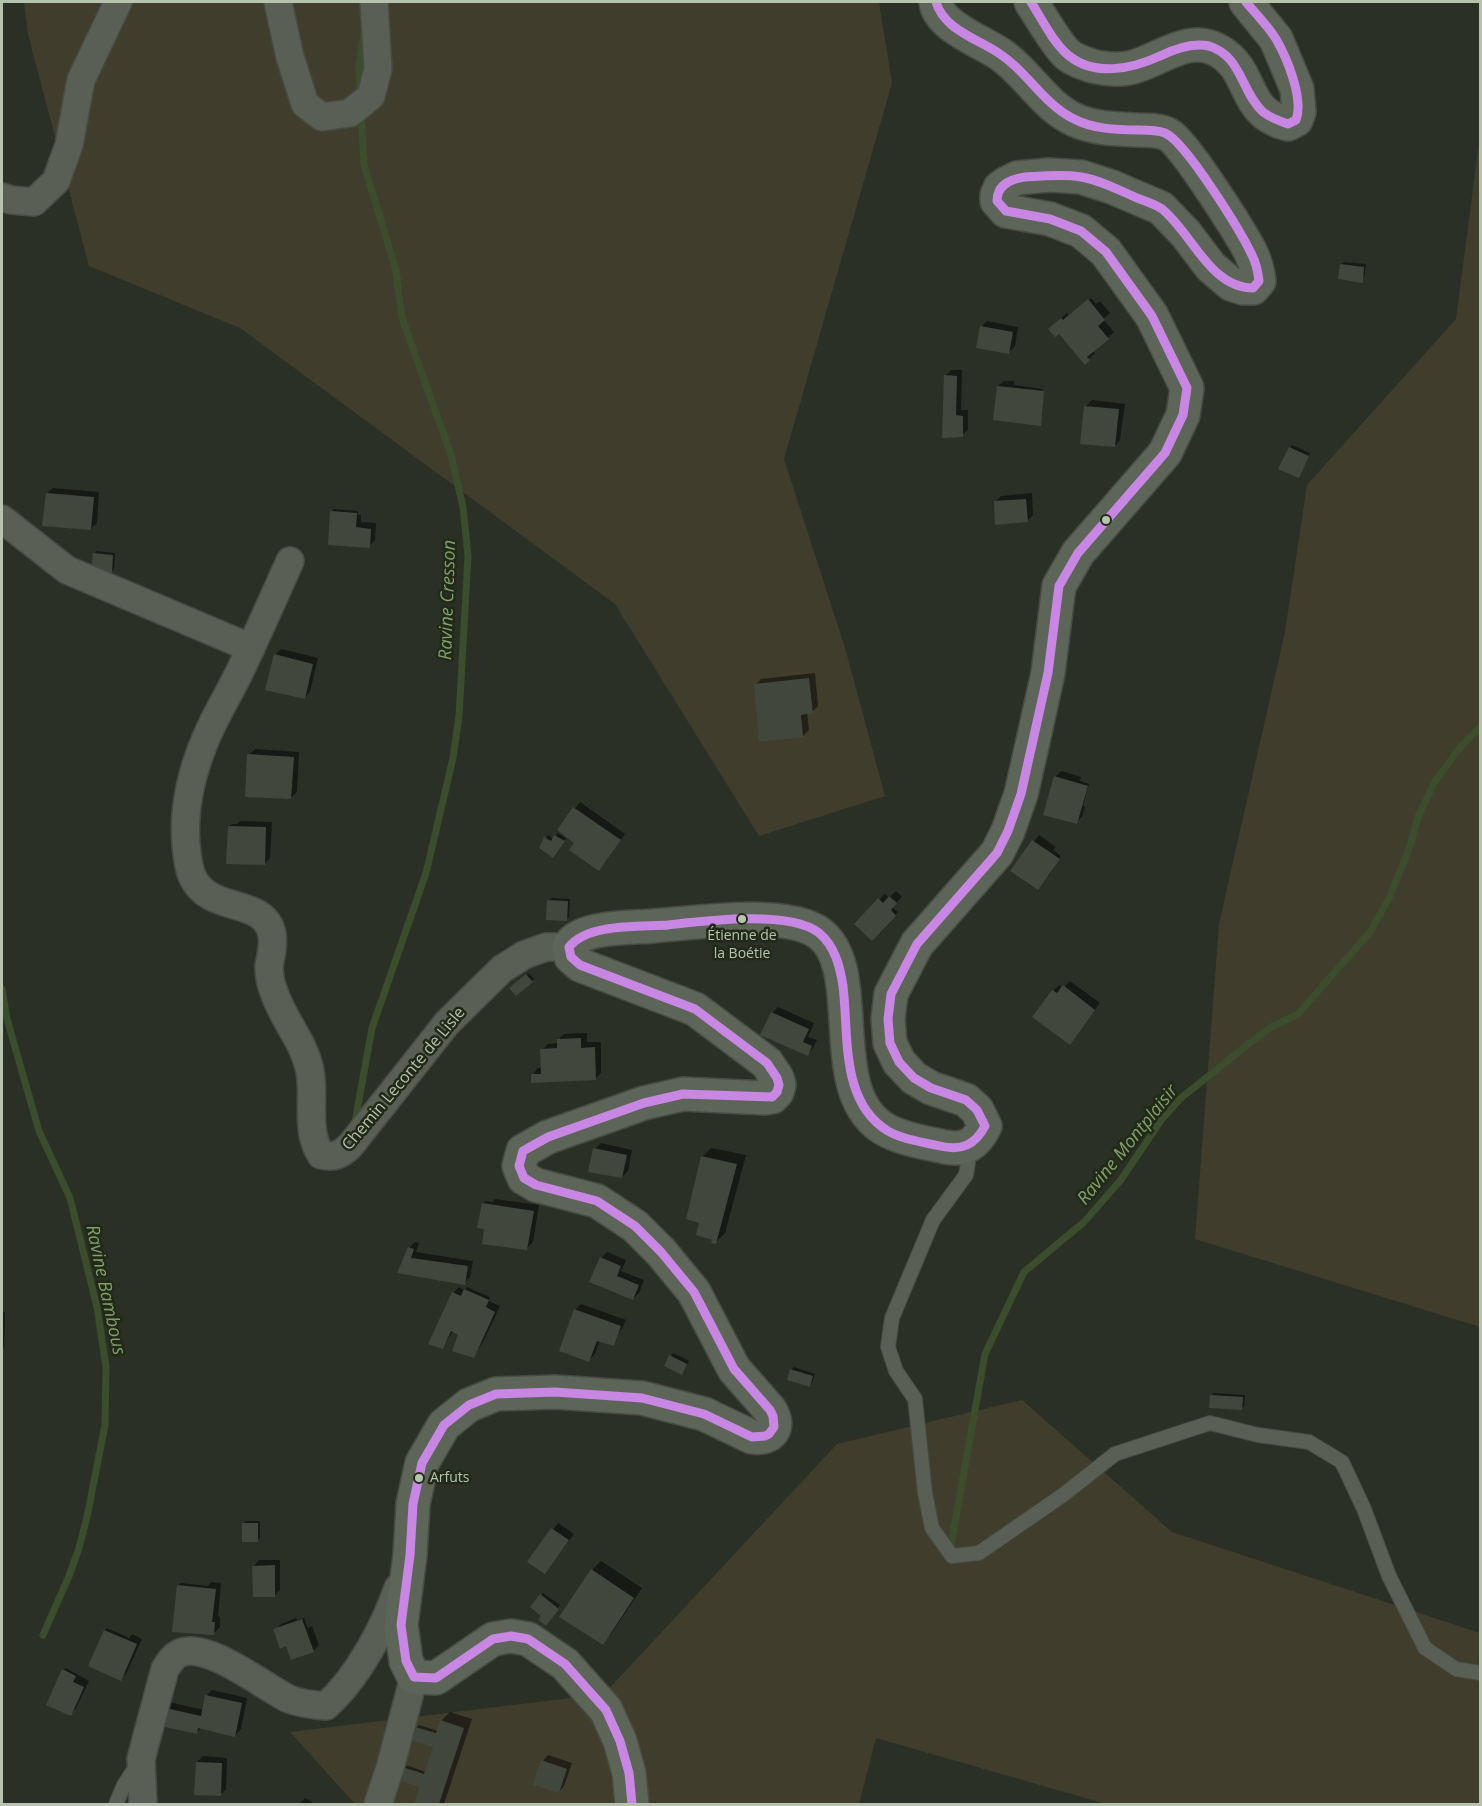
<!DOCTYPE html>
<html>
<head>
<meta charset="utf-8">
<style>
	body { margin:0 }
	#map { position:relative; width:1482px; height:1806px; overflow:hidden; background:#2b3026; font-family:"Open Sans",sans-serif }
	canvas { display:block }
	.frame { position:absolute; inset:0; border:3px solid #b7c3ae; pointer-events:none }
</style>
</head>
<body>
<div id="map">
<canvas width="1482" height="1806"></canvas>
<div class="frame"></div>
</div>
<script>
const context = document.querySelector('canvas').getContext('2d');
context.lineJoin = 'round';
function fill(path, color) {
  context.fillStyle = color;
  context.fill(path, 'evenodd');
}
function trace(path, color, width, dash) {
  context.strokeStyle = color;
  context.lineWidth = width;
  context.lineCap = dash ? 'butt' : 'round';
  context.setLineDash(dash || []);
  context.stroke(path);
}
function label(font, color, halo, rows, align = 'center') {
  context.font = font + ' "Open Sans",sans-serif';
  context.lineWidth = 5;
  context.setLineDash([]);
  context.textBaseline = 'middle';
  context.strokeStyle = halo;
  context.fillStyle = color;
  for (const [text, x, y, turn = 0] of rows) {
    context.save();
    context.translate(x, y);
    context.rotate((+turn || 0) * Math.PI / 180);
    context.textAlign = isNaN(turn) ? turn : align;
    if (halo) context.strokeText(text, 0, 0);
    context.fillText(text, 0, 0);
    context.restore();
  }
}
const green = new Path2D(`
	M24,2H879L892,83L784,459L845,648L885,796L759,836L615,604L240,328L89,266L28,34Z
	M1480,135V1327L1195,1239L1219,924L1285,632L1307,485L1456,319Z
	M1022,1400L1172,1532L1480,1633V1804H1106L876,1738L859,1804H355L290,1732L604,1694L837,1444Z`);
const shadow = new Path2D(`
	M1344,262L1366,264L1364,278L1362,281L1341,264Z
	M1091,298L1096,304L1100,301L1110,313L1103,319L1114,332L1092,351L1095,353L1085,362L1059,332L1056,323L1067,313L1069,316Z
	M987,321L1018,327L1015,346L1009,352L981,327Z
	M951,370H962L961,410H968V430L962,435L944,436L946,375Z
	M1004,381H1014V385L1043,389L1039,423L998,386Z
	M1092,400L1125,404L1120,440L1115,446L1086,406Z
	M1292,445L1310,453L1299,476L1290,448Z
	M53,488L99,492L97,523L91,529L47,493Z
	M1032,493L1033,515L1027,521L995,502L1001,496Z
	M334,509L358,511V515H361V522L376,523L375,540L369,546L332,511Z
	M97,551L115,553L114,569L112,571L94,554Z
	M281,649L318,658L310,692L304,698L275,655Z
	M815,673L818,706L812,712H807L809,730L803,736L755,685L761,679Z
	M255,749L299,752L297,792L291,797L249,755Z
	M1061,771L1081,777L1080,781L1089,784L1083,806L1085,807L1082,817L1076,822L1055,777Z
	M580,802L625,834L605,863L559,830Z
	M240,821L272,822L270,858L264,864L229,826L232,824H237Z
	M558,833L566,838L555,853L541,848L548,835L553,839Z
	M1039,835L1056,847L1053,850L1061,856L1050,874L1038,888L1013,870Z
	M896,891L902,897L892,907L898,912L872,939L856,924L885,894L889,898Z
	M551,898L570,899L569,917L566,919L549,901Z
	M529,973L534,979L516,994L511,988Z
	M1070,981L1100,1003L1075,1037L1053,991L1059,985L1063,988Z
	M778,1007L814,1023L808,1037L817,1040L813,1048L808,1054L772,1013Z
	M587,1033V1042H601V1073L595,1079L533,1074L538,1068H542V1050L548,1044L558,1043V1040L564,1034Z
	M601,1143L632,1150L628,1171L622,1177L595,1149Z
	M711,1148L746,1155L725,1233L716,1242L701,1221L702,1157Z
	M495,1199L539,1205L533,1242L527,1248L486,1224L483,1204L485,1201L492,1202Z
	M415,1242L419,1243L416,1252L473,1261L470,1277L464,1283L400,1272L409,1248Z
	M607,1252L626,1260L621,1271L644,1280L639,1293L633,1299L601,1258Z
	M459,1287L464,1290L467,1287L490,1297L489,1301L500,1306L484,1340L474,1356L460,1334L453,1331L443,1347L453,1293Z
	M581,1304L626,1320L622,1329L618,1334L616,1342L613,1345L600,1340L595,1354L589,1360L575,1310Z
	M2,1312H5L4,1348L2,1351Z
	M673,1353L689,1361L682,1373L666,1365Z
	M794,1367L815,1374L812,1383L810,1386L791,1370Z
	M1214,1393L1245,1395L1244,1406L1241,1409L1211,1396Z
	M246,1521H260V1538L257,1540L243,1524Z
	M558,1523L574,1534L545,1572L530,1561Z
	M259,1560H280V1590L274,1596L254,1566Z
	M601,1561L642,1588L611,1634L602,1643L592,1570Z
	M211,1582L221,1583L218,1616L220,1617V1627L214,1633L178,1585L181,1583L208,1586Z
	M543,1593L560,1605L548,1621L543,1616L541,1595Z
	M296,1618L297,1620L304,1618L308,1628L312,1626L319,1645L313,1651L287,1645L275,1630L281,1624Z
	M107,1628L129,1638L132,1634L142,1639L126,1674L120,1679L105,1630Z
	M66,1668L89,1681L76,1708L70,1714L63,1670Z
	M212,1690L247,1698L241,1729L235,1735L201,1728L196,1733L158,1724L169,1702L204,1710L206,1696Z
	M450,1712L472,1719L444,1804H415L422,1786L404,1768L406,1765L426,1772L436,1740L413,1739L417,1727L419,1725L438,1731L441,1721Z
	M548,1755L572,1763L564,1786L559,1792L543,1761Z
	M203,1756L227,1758L226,1789L220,1795L197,1762Z
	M305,1798L315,1804H299Z`);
const stream = new Path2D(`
	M360,92L359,66L364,32
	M2,989L7,1019L39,1131L70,1198L97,1307L106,1367L105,1425L87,1517L79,1548L69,1576L43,1635
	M355,1122L372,1028L426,873L453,758L459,716L468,556L463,507L451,455L402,318L396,270L364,165L361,112
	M951,1545L985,1354L1024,1272L1084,1222L1120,1181L1162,1119L1181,1098L1256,1038L1273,1026L1298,1014L1371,931L1390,896L1409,849L1418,817L1434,783L1458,750L1480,727`);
const building = new Path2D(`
	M1340,264L1364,267L1363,283L1338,279Z
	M1088,299L1105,320L1098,326L1109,339L1087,357L1090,360L1085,365L1059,334L1055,337L1048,329L1061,318L1063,320Z
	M980,326L1013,332L1009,354L976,348Z
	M944,375L957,376L956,415L963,416V437L942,438Z
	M997,386L1044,391L1041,426L993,420Z
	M1084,406L1119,409L1115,447L1080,444Z
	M1289,447L1309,456L1299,478L1278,469Z
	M46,493L94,497L91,530L42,526Z
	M1026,499L1028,522L995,525L994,501Z
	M330,511L357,513L356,527L371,529L370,548L328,545Z
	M93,553L113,555L112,573L91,571Z
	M274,654L313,664L305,699L265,690Z
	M809,678L813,713L801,715L803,737L759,742L754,684Z
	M247,754L294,757L291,799L245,797Z
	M1054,776L1088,786L1077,824L1043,815Z
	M573,807L621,840L599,871L569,850L574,843L557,830Z
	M228,826L266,827L265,865L226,864Z
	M554,835L565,841L553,858L539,848L544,837L551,841Z
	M1032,840L1060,859L1038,890L1010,871Z
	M889,896L897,903L891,910L896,916L872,941L854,924L878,898L883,903Z
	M547,900L568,901L567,921L546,920Z
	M526,974L533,982L516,996L509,988Z
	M1063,985L1095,1010L1070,1045L1032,1017L1052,990L1057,993Z
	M771,1012L809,1029L803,1042L812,1046L808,1056L760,1035Z
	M581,1038V1048L595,1047L596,1080L531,1083V1074H541L540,1049L557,1048V1039Z
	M593,1148L627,1155L622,1178L588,1172Z
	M701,1156L737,1164L716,1244L711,1243L712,1240L696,1235L699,1223L686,1219Z
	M482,1203L534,1211L527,1250L482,1244L484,1229L477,1228Z
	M408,1247L414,1249L411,1258L468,1266L465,1285L397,1273Z
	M600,1257L621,1266L617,1276L639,1285L633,1300L589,1282Z
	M464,1289L489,1300L486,1307L495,1312L474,1358L452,1351L458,1335L451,1331L443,1349L428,1344L452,1292L461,1296Z
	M574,1309L621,1326L614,1346L597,1341L589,1362L559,1351Z
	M669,1355L687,1364L682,1375L664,1366Z
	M790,1369L813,1376L810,1387L787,1380Z
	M1210,1395L1243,1397L1242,1410L1209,1408Z
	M242,1523H258V1542H242Z
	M551,1528L569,1540L545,1574L527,1562Z
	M275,1565V1597H253L252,1566Z
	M591,1569L634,1598L603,1645L559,1617Z
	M177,1585L216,1589L212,1622H215L214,1635L172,1632Z
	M540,1594L559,1609L546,1626L538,1620L541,1616L530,1607Z
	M302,1619L314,1652L291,1660L286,1646L280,1649L273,1629Z
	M104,1630L137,1644L121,1681L88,1666Z
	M62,1669L76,1676L73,1682L84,1687L71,1716L46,1705Z
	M205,1695L242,1703L235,1737L198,1728L197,1734L156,1725L161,1707L201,1716Z
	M440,1720L464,1728L439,1804H414L420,1787L398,1780L402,1767L424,1774L433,1747L411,1740L415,1727L436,1733Z
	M541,1760L567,1769L559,1793L533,1785Z
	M196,1762L222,1763L221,1796L194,1795Z`);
const service = new Path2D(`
	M964,1148L968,1163L966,1175L933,1220L892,1318L888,1347L896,1371L915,1399L925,1493L932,1528L952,1556L979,1553L1063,1495L1115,1454L1210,1423L1258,1435L1309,1442L1342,1462L1364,1509L1389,1576L1425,1648L1456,1669L1480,1673
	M116,1804L124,1785L138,1764`);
const minor = new Path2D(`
	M278,2L290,57L305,104L322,117L350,113L371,96L378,69L374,2
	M2,197L11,200L34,202L56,181L69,145L81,80L118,2
	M2,519L67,570L251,648
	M290,561C274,597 258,633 241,669C230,692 216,714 206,738C192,771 183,808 186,844C187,854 188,867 192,876C209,915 264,896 272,934C274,945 271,955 269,966C269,974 271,985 274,992C283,1020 304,1041 310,1071C315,1098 305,1131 321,1155C334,1158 340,1155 350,1146L447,1023L502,969L524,955L546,947H569
	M143,1804L141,1759L165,1669C169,1663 173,1656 180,1653C207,1641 264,1687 289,1699C301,1704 314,1705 326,1706C358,1677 384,1628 398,1588
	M378,1804L390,1768L414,1677`);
const secondary = new Path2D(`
	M1031,2C1040,15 1056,44 1067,54C1073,60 1084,63 1092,66C1105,69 1120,71 1133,67C1160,60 1190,33 1219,51C1255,72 1241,113 1288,124L1296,120L1299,112L1297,89L1276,39L1246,2
	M632,1804L629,1773L620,1741L606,1710L565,1664L528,1639L511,1636L493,1639L436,1678L414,1677L406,1661L401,1625L410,1555L413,1504L422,1463L444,1425L469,1405L496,1394L555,1392L642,1398L704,1414L752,1437C772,1440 781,1427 770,1410L734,1369L694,1292L661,1252L635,1226L597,1201L536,1185L524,1178L519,1166L523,1151L548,1137L644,1103L683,1094L765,1098L772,1097L777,1092L779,1085L777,1078L767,1063L695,1009L580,965L571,957L569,947C578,926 632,928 653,926C694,923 786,909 819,933C869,969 820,1097 888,1131C906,1140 927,1143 945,1147C966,1151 976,1144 985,1126L977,1110L966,1100L931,1088L914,1078L899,1062L890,1043L888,1019L891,994L917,944L997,853L1008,831L1021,794L1035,732L1048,673L1059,586L1078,553L1165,453L1183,415L1187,388L1152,316L1106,252L1081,231L1050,219L1006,211L997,201V195L1000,188L1007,183L1017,178L1049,175L1081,177L1112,187L1161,208L1186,234L1211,267L1231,284L1243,288H1253L1259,281C1258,270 1255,261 1250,251C1240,232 1184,143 1169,135C1160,130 1149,130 1138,130C1117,129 1095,129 1075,120C1044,106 1028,73 1000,54C981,41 938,26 936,2`);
const bus1 = new Path2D(`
	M1031,2C1042,19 1052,41 1068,55C1094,77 1132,69 1160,56C1174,49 1192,42 1209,46C1242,56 1241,92 1263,112C1271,118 1279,121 1288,124L1296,120C1304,99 1287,58 1276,39C1268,26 1256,14 1246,2
	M632,1804L629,1773L620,1741L606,1710L565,1664L528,1639L511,1636L493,1639L436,1678L414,1677L406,1661L401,1625L410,1555L413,1504L422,1463L444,1425L469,1405L496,1394L555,1392L642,1398L704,1414L752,1437L765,1436L769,1434L774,1427L773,1416L770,1410L734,1369L694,1292L661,1252L635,1226L597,1201L536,1185L524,1178L519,1166L523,1151L548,1137L644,1103L683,1094L772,1097L777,1092L779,1085L777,1078L767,1063L695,1009L580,965L571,957L569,947C588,923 639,927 668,925C704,921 790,910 819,933C835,946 840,967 843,986C849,1035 840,1102 888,1131C903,1140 924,1142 940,1146C962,1151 975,1145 985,1126L977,1110L966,1100L931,1088L914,1078L899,1062L890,1043L888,1019L891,994L917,944L997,853L1008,831L1021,794L1048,673L1059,586L1078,553L1165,453L1183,415L1187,388L1152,316L1106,252L1081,231L1050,219L1006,211L997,201C997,185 1011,179 1025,177C1043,176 1062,174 1081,177C1100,180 1119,190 1137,198C1145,201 1155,204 1162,209C1192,233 1210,288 1253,288L1259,281C1258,272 1256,263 1252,255C1241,232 1186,142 1165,133C1157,130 1147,130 1139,130C1116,130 1092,129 1072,118C1042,102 1026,70 997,52C975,38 944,29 936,2`);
const markers = [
	[1106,520,5,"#b7c3ae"],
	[742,919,5,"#b7c3ae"],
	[419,1478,5,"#b7c3ae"]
];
const busNames = [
	["Étienne de",742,936],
	["la Boétie",742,954],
	["Arfuts",430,1478,"left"]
];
const streetNames = [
	["Chemin Leconte de Lisle",404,1079,-50]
];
const waterNames = [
	["Ravine Cresson",448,600,-88],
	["Ravine Montplaisir",1128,1145,-51],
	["Ravine Bambous",105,1290,78]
];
fill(green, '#413d2d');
fill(shadow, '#0007');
trace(stream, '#3b4d2c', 7);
fill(building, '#42473d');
trace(service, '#474b43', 16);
trace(minor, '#474b43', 30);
trace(secondary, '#474b43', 36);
trace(service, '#595f55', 14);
trace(minor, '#595f55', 27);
trace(secondary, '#5d6458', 33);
trace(bus1, '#c787e3', 9);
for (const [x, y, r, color] of markers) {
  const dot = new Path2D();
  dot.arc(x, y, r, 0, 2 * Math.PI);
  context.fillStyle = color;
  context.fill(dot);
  trace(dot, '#212a19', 2);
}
label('14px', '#b7c3ae', '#212a19', busNames);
label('16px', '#b7c3ae', '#212a19', streetNames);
label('italic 18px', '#83a069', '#212a19', waterNames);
</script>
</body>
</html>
